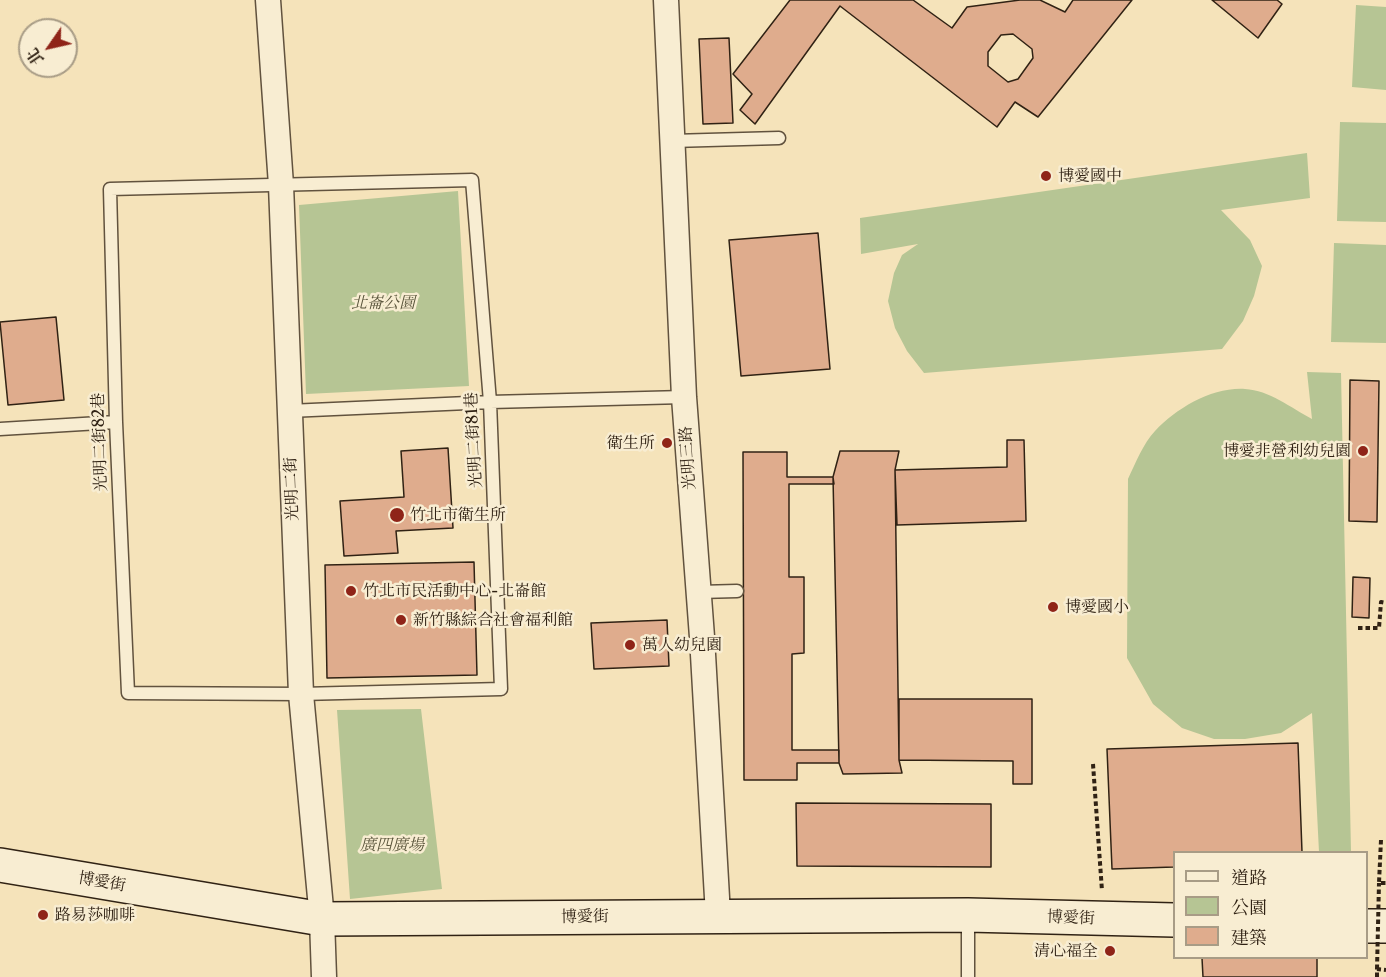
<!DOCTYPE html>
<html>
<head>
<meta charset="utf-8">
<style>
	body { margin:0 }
	#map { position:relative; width:1386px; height:977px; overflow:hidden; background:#f5e3ba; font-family:"Libre Caslon Text","Noto Serif TC",serif }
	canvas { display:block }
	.legend { position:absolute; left:1173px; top:851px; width:195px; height:108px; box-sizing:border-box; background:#f8edd2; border:2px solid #a89c86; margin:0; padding:8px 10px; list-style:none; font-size:18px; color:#302214 }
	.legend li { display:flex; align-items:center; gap:12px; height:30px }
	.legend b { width:30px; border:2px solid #a89c86 }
	.north { position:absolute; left:18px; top:18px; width:60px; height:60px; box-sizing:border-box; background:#f8edd2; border:2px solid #a89c86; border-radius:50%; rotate:236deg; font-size:16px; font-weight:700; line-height:24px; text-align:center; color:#302214 }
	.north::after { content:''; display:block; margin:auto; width:21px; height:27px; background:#8f2418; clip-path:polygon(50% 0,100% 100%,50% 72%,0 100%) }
</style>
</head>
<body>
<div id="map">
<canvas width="1386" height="977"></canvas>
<ul class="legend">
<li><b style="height:8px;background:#f8edd2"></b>道路</li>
<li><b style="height:16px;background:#b6c594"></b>公園</li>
<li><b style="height:16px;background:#dfac8d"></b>建築</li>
</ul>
<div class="north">北</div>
</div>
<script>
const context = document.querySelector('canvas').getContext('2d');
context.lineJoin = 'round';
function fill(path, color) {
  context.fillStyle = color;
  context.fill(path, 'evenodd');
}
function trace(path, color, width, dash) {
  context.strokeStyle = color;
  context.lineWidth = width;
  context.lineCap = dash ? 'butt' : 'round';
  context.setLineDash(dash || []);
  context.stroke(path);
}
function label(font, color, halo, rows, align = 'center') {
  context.font = font + ' "Libre Caslon Text","Noto Serif TC",serif';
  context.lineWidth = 5;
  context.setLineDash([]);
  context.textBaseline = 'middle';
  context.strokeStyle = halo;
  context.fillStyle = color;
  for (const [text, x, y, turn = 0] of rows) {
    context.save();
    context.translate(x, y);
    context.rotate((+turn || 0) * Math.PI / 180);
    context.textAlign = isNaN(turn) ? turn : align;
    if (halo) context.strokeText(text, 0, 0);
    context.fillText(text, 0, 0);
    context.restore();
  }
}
const green = new Path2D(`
	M1356,5L1386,7V90L1352,87Z
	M1340,122L1386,123V222L1337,221Z
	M1307,153L1310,198L1221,210L1250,240L1262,266L1254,296L1243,321L1222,349L924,373L907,351L895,328L888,301L894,273L902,255L918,244L861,254L860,218Z
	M458,191L469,386L306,394L299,205Z
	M1334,243L1386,245V343L1331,342Z
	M1307,372L1341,373L1351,852H1319L1312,713L1281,733L1245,739H1214L1182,728L1153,704L1127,658L1128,479C1136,462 1143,444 1155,431C1177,408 1212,387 1245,389C1269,390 1291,408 1312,419Z
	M421,709L442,889L350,899L337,710Z`);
const building = new Path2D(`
	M790,0H913L952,28L967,7L1020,0H1040L1065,12L1073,0H1132L1038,117L1015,102L997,127L840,6L755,124L740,110L752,94L733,74ZM1013,34L1032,49L1033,58L1018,79L1008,82L988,66V52L1001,35Z
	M1212,0H1277L1282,4L1258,38Z
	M729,38L733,123L703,124L699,39Z
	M818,233L830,369L741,376L729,240Z
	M56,317L64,400L8,405L0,322Z
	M1350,380L1379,381L1377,522L1349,521Z
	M1007,440H1024L1026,521L897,525L895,470L1007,467Z
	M448,448L453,528L396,531L398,553L344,556L340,501L404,497L401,451Z
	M840,451H899L895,470L899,760L902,773L843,774L839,763L833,477Z
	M743,452H787V477H833L834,484H789V577H804V653L792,654V750H839V763H797V780H744Z
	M474,562L477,675L327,678L325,565Z
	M1353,577L1370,578L1369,618L1352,617Z
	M667,620L669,666L594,669L591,623Z
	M899,699H1032V784H1013V761L899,760Z
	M1298,743L1302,852H1174V867L1112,869L1107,749Z
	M796,803L991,804V867L797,866Z
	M1202,958H1317V977H1203Z`);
const path = new Path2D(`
	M1358,628H1379L1381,602L1386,603
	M1093,764L1102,891
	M1381,840L1379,883H1386
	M1377,977V969L1386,970`);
const lane = new Path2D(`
	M672,141L779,138
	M472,180L490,402L501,689L301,694L128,693L116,422L110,189Z
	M289,411L490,402L684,397
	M0,429L116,422
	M699,592L737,591
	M968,915V977`);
const street = new Path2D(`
	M268,0L281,185L301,694L322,919L324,977
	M666,0L684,397L702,637L718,915`);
const secondary = new Path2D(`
	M0,865L322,919L968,915L1174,920
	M1366,926H1386`);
const pathBridge = new Path2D(`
	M1377,969L1379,883`);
const markers = [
	[1046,176,6,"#8f2418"],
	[667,443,6,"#8f2418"],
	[1363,451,6,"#8f2418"],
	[397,515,8,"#8f2418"],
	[351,591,6,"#8f2418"],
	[1053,607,6,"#8f2418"],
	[401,620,6,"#8f2418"],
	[630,645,6,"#8f2418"],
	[43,915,6,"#8f2418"],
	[1110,951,6,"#8f2418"]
];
const poiNames = [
	["博愛國中",1058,176],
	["衛生所",655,443,"right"],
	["博愛非營利幼兒園",1351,451,"right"],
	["竹北市衛生所",410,515],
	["竹北市民活動中心-北崙館",363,591],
	["博愛國小",1065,607],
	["新竹縣綜合社會福利館",413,620],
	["萬人幼兒園",642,645],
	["路易莎咖啡",55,915],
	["清心福全",1098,951,"right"]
];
const parkNames = [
	["北崙公園",383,303],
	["廣四廣場",392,845]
];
const streetNames = [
	["光明二街81巷",474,440,-93],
	["光明二街82巷",100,442,-92],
	["光明三路",688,458,-94],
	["光明二街",292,489,-92],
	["博愛街",102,882,10],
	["博愛街",585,917,-1],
	["博愛街",1071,918,2]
];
fill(green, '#b6c594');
fill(building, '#dfac8d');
trace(building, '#302214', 1.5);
trace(lane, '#61523e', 15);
trace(street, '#61523e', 27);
trace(secondary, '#302214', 36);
trace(path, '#302214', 4, [4.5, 3]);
trace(lane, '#f8edd2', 12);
trace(street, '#f8edd2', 24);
trace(secondary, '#f8edd2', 33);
trace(pathBridge, '#302214', 4, [4.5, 3]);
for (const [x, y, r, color] of markers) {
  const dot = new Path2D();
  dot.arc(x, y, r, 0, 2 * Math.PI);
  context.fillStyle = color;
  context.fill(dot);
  trace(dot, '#f8edd2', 2);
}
label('16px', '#302214', '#f8edd2', poiNames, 'left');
label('italic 16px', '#58533a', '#f8edd2', parkNames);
label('16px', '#302214', '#f8edd2', streetNames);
</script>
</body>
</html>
